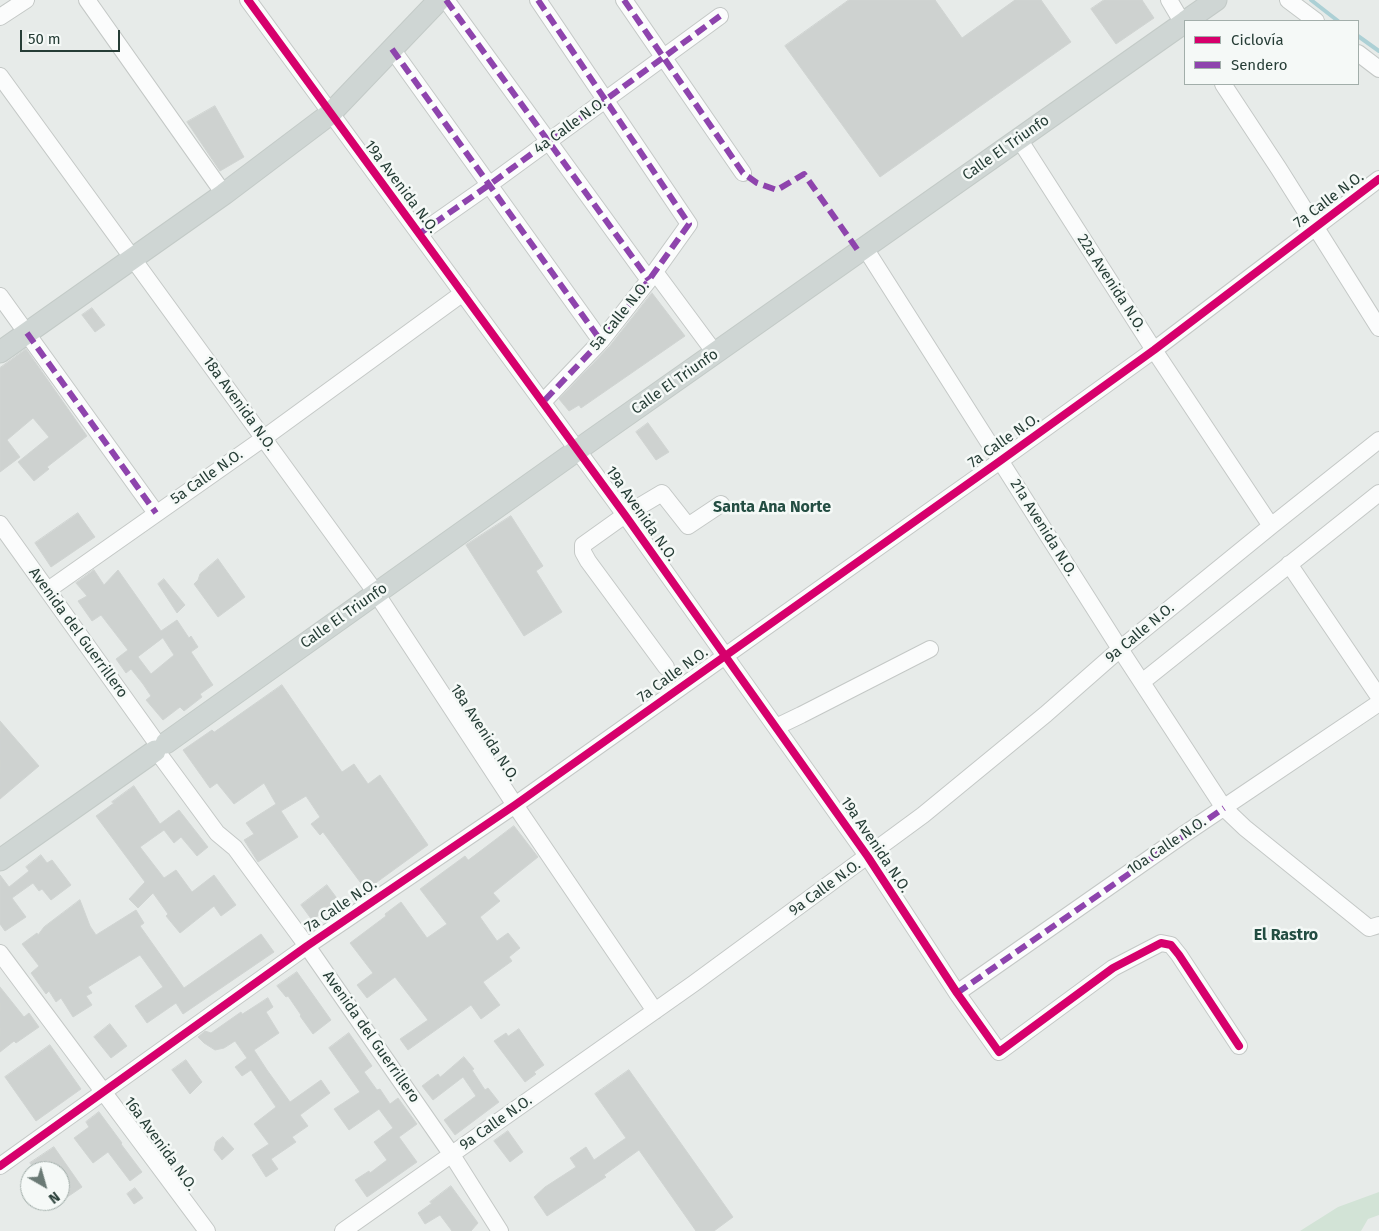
<!DOCTYPE html>
<html>
<head>
<meta charset="utf-8">
<style>
	body { margin:0 }
	#map { position:relative; width:1379px; height:1231px; overflow:hidden; background:#e7ebe9; font-family:"Fira Sans",sans-serif }
	canvas { display:block }
	.legend { position:absolute; left:1184px; top:20px; width:175px; height:65px; box-sizing:border-box; background:#f5f9f7; border:1px solid #a2aeaa; margin:0; padding:6px 9px; list-style:none; font-size:15px; color:#263d36 }
	.legend li { display:flex; align-items:center; gap:10px; height:25px }
	.legend b { width:25px; border:1px solid #a2aeaa }
	.north { position:absolute; left:20px; top:1161px; width:50px; height:50px; box-sizing:border-box; background:#f5f9f7; border:1px solid #a2aeaa; border-radius:50%; rotate:142deg; font-size:14px; font-weight:700; line-height:20px; text-align:center; color:#263d36 }
	.north::after { content:''; display:block; margin:auto; width:18px; height:22px; background:#6a7a75; clip-path:polygon(50% 0,100% 100%,50% 72%,0 100%) }
	.scale { position:absolute; left:20px; top:30px; width:100px; height:22px; box-sizing:border-box; border:2px solid #263d36; border-top:0; padding-left:6px; font-size:15px; line-height:18px; white-space:nowrap; color:#263d36; -webkit-text-stroke:4px #f5f9f7; paint-order:stroke }
</style>
</head>
<body>
<div id="map">
<canvas width="1379" height="1231"></canvas>
<ul class="legend">
<li><b style="height:6px;background:#d6006c"></b>Ciclovía</li>
<li><b style="height:6px;background:#8e44ad"></b>Sendero</li>
</ul>
<div class="north">N</div>
<div class="scale">50 m</div>
</div>
<script>
const context = document.querySelector('canvas').getContext('2d');
context.lineJoin = 'round';
function fill(path, color) {
  context.fillStyle = color;
  context.fill(path, 'evenodd');
}
function trace(path, color, width, dash) {
  context.strokeStyle = color;
  context.lineWidth = width;
  context.lineCap = dash ? 'butt' : 'round';
  context.setLineDash(dash || []);
  context.stroke(path);
}
function label(font, color, halo, rows, align = 'center') {
  context.font = font + ' "Fira Sans",sans-serif';
  context.lineWidth = 5;
  context.setLineDash([]);
  context.textBaseline = 'middle';
  context.strokeStyle = halo;
  context.fillStyle = color;
  for (const [text, x, y, turn = 0] of rows) {
    context.save();
    context.translate(x, y);
    context.rotate((+turn || 0) * Math.PI / 180);
    context.textAlign = isNaN(turn) ? turn : align;
    if (halo) context.strokeText(text, 0, 0);
    context.fillText(text, 0, 0);
    context.restore();
  }
}
const green = new Path2D(`
	M1379,1192V1215L1368,1219L1361,1231H1300L1338,1207Z`);
const stream = new Path2D(`
	M1311,0L1338,21
	M1358,36L1379,51`);
const building = new Path2D(`
	M849,0H935L962,38L1015,0H1041L1071,42L880,177L785,46Z
	M1104,0H1142L1154,18L1116,44L1091,9Z
	M215,106L244,157L220,171L187,122Z
	M652,293L685,336L581,408L579,405L569,411L559,399L609,347Z
	M92,308L105,325L95,332L82,315Z
	M26,349L87,436L47,467L49,469L34,481L18,462L49,437L33,418L7,440L20,457L0,472V368Z
	M648,423L669,452L656,460L636,432Z
	M78,513L95,537L51,567L35,543Z
	M511,516L543,566L536,571L562,612L524,636L466,545Z
	M218,559L245,597L218,617L194,584L198,580L200,574Z
	M94,570L104,585L118,570L161,631L177,620L189,638L191,636L198,647L191,652L213,685L200,694L202,697L184,711L180,707L163,720L146,700L151,696L143,684L131,669L126,673L116,659L128,650L101,615L92,621L78,601L87,596L76,583ZM163,638L174,655L151,674L138,657Z
	M164,579L185,605L177,613L158,584Z
	M282,685L342,772L354,764L368,784L380,775L428,845L366,890L323,832L320,835L311,824L320,817L306,796L281,811L298,837L258,862L244,840L254,834L246,823L276,804L264,783L234,804L217,783L210,788L183,750L212,730L214,732Z
	M0,721L39,766L0,799Z
	M134,786L160,824L179,810L208,847L197,856L181,837L174,843L164,830L140,847L164,878L176,870L192,892L214,875L236,905L221,916L214,906L180,933L166,916L168,914L153,893L138,908L129,899L145,882L96,816L114,803L112,802Z
	M514,826L538,857L493,893L500,901L480,917L497,941L508,933L520,948L509,957L512,961L483,982L500,1005L481,1019L471,1005L408,1050L400,1039L428,1020L395,977L367,998L357,985L373,973L350,943L386,916L385,914L401,902L427,938L447,924L420,889L465,856L468,860Z
	M41,855L47,863L52,860L71,885L51,900L42,889L39,891L33,883L12,898L26,917L5,931L0,924V875L9,887L29,871L26,867Z
	M327,885L339,901L312,920L301,905Z
	M80,900L90,926L96,935L136,910L144,923L140,926L184,988L261,934L274,952L183,1014L176,1003L147,1023L135,1006L163,987L140,955L88,987L92,993L86,996L92,1005L73,1017L61,998L56,1002L49,991L46,994L31,973L39,966L22,944L37,933L38,935L44,927Z
	M297,972L331,1020L313,1034L300,1016L301,1015L288,996L286,997L277,986Z
	M0,987L24,1017L29,1013L39,1027L16,1043L14,1041L0,1052Z
	M268,998L273,1007L266,1012L279,1033L254,1050L267,1070L290,1102L321,1080L330,1093L300,1115L308,1126L292,1137L296,1142L271,1159L278,1169L266,1177L252,1155L269,1144L254,1124L276,1107L251,1070L242,1076L235,1067L247,1058L235,1041L224,1048L215,1050L204,1043L198,1037L205,1031L211,1033L241,1012L242,1014Z
	M110,1024L127,1046L111,1058L94,1037Z
	M519,1029L544,1065L534,1072L536,1074L525,1082L494,1041L506,1033L508,1036Z
	M349,1033L372,1066L364,1072L377,1090L380,1089L390,1104L398,1098L417,1124L399,1137L417,1162L367,1197L355,1180L369,1171L370,1173L387,1160L374,1142L393,1128L379,1109L349,1130L334,1109L360,1092L329,1048Z
	M50,1045L81,1089L36,1121L5,1077Z
	M464,1057L474,1069L472,1070L485,1090L488,1088L499,1102L455,1135L444,1120L476,1096L463,1077L433,1100L422,1086L438,1074L440,1077Z
	M186,1060L202,1082L190,1094L172,1070Z
	M629,1070L733,1217L714,1231H696L639,1150L604,1175L606,1177L547,1216L534,1197L545,1187L576,1167L570,1158L586,1147L594,1160L626,1138L595,1094Z
	M99,1112L122,1143L121,1144L142,1172L130,1181L108,1152L93,1163L74,1138L89,1127L86,1122Z
	M508,1131L523,1152L510,1162L494,1141Z
	M223,1137L234,1149L222,1160L214,1150L216,1142Z
	M54,1147L82,1187L60,1202V1171H36L30,1163Z
	M451,1186L478,1223L471,1231H452L440,1215L425,1224L418,1213L432,1203L430,1202Z
	M135,1188L143,1198L134,1204L127,1194Z`);
const minor = new Path2D(`
	M87,0L224,194
	M248,0L625,515L868,857L957,993L999,1052L1113,968L1161,943L1171,945L1179,955L1239,1046
	M446,0L649,280
	M538,0L689,224L649,280L601,341L543,402
	M624,0L743,173
	M1169,0L1185,27
	M1288,0L1316,21
	M0,17L26,0
	M392,49L601,341
	M1358,53L1379,69
	M0,76L376,593L515,805L655,1011
	M1223,84L1279,169L1379,328
	M1019,139L1154,350L1271,526
	M419,234L489,185L720,16
	M865,248L1120,649L1224,808L1245,828L1369,928L1379,925
	M655,272L715,353
	M0,296L156,513
	M0,524L156,742
	M1289,564L1379,697
	M48,590L264,438L463,293
	M666,667L588,561L583,552V545L625,515L662,493L688,526L721,504
	M1142,682L1379,493
	M776,727L801,715L930,649
	M159,754L217,833L235,848L307,946L452,1155L500,1231
	M0,953L207,1231
	M957,993L1183,835L1379,703
	M0,1166L307,946L515,805L1000,461L1154,350L1379,179
	M343,1231L693,984L923,815L1046,714L1120,649L1271,526L1379,440`);
const major = new Path2D(`
	M1186,21L1216,0
	M0,352L224,194L330,114L439,0
	M166,743L593,439L1185,22
	M0,860L155,751`);
const quiet = new Path2D(`
	M446,0L649,280
	M538,0L689,224L649,280L601,341L543,402
	M624,0L743,173L757,183L777,190L804,174L859,252
	M392,49L601,341
	M419,234L489,185L720,16
	M27,333L156,513
	M957,993L1224,808`);
const cycleway = new Path2D(`
	M248,0L625,515L868,857L957,993L999,1052L1113,968L1161,943L1171,945L1179,955L1239,1046
	M0,1166L307,946L515,805L1000,461L1154,350L1379,179`);
const streetNames = [
	["4a Calle N.O.",570,126,-36],
	["Calle El Triunfo",1006,148,-35],
	["19a Avenida N.O.",401,187,53],
	["7a Calle N.O.",1329,200,-37],
	["22a Avenida N.O.",1111,283,57],
	["5a Calle N.O.",620,316,-51],
	["Calle El Triunfo",675,382,-35],
	["18a Avenida N.O.",239,404,54],
	["7a Calle N.O.",1004,441,-35],
	["5a Calle N.O.",207,477,-35],
	["19a Avenida N.O.",641,514,55],
	["21a Avenida N.O.",1043,528,58],
	["Calle El Triunfo",344,616,-35],
	["Avenida del Guerrillero",78,633,54],
	["9a Calle N.O.",1140,633,-40],
	["7a Calle N.O.",673,675,-36],
	["18a Avenida N.O.",484,733,57],
	["19a Avenida N.O.",875,845,56],
	["10a Calle N.O.",1167,846,-34],
	["9a Calle N.O.",825,888,-36],
	["7a Calle N.O.",341,906,-34],
	["Avenida del Guerrillero",371,1037,55],
	["9a Calle N.O.",496,1123,-35],
	["16a Avenida N.O.",160,1144,54]
];
const neighbourhoodNames = [
	["Santa Ana Norte",772,508],
	["El Rastro",1286,936]
];
fill(green, '#d2e3d6');
trace(stream, '#acd0d5', 4);
fill(building, '#ced2d0');
trace(building, '#d0d4d2', 1);
trace(minor, '#c4c8c6', 18);
trace(major, '#c3cac7', 23);
trace(minor, '#fbfcfc', 16);
trace(major, '#cfd6d4', 21);
trace(quiet, '#8e44ad', 6, [12, 6]);
trace(cycleway, '#d6006c', 8);
label('15px', '#263d36', '#f5f9f7', streetNames);
label('bold 16px', '#234d42', '#f5f9f7', neighbourhoodNames);
</script>
</body>
</html>
